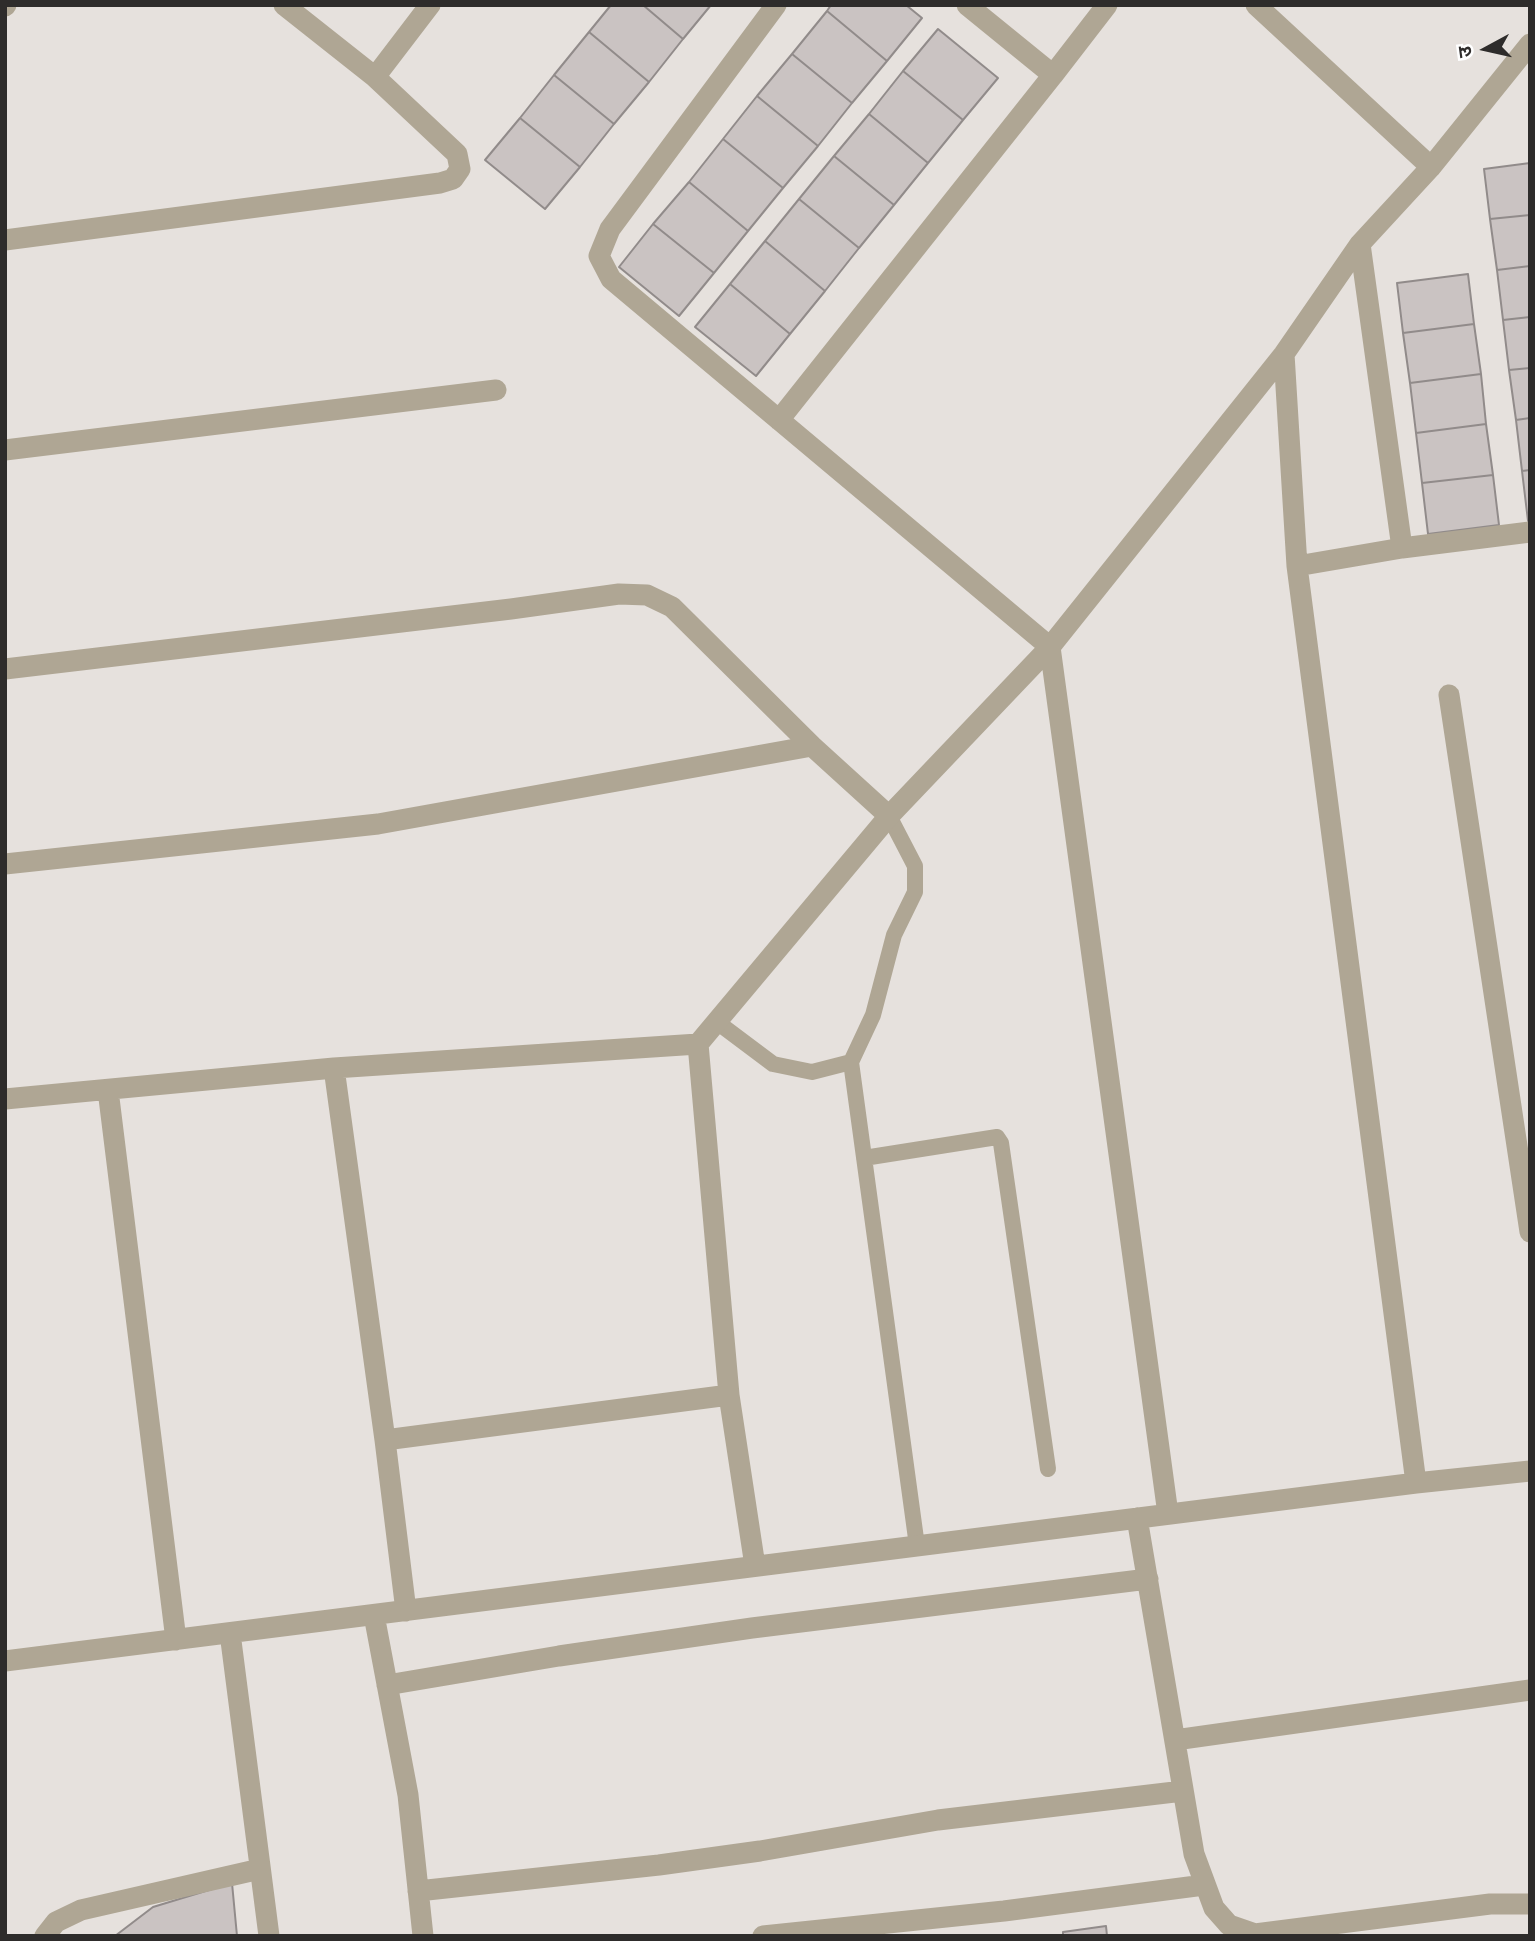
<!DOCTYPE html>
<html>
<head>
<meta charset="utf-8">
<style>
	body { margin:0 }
	#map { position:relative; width:1535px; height:1941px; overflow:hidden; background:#e6e1dd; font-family:Karla,"Noto Sans Devanagari",sans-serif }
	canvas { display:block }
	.frame { position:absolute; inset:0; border:7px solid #2e2c2b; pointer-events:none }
	.north { position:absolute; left:1451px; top:14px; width:70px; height:70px; -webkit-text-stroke:5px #fff; paint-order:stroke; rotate:262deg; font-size:19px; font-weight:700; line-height:28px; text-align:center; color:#2e2c2b }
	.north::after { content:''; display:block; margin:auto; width:24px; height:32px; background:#2e2c2b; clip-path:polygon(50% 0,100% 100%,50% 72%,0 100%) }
</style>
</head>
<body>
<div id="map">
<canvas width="1535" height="1941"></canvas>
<div class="frame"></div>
<div class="north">उ</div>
</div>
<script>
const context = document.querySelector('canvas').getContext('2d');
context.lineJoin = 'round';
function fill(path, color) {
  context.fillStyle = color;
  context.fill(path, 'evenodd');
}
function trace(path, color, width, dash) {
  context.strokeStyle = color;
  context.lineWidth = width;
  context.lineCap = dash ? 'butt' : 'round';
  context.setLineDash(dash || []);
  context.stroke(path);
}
const building = new Path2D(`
	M611,5H643L683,39L649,82L589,32Z
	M643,5H711L683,39Z
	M831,5H906L922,18L887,61L827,11Z
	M827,11L887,61L852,103L792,54Z
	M938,29L998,78L963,120L903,71Z
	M589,32L649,82L614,124L554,75Z
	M792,54L852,103L818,146L757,96Z
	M903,71L963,120L928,163L869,114Z
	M554,75L614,124L580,167L520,118Z
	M757,96L818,146L783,188L723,139Z
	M869,114L928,163L894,205L834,156Z
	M520,118L580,167L545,209L485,160Z
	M723,139L783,188L748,231L689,182Z
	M834,156L894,205L859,248L799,199Z
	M1530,163V215L1490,219L1484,169Z
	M689,182L748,231L714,273L653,224Z
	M799,199L859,248L825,291L765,241Z
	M1530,215V266L1497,270L1490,219Z
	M653,224L714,273L679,316L619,267Z
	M765,241L825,291L790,334L730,284Z
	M1530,266V317L1503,320L1497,270Z
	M1468,274L1474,324L1403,333L1397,283Z
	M730,284L790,334L756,376L695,327Z
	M1530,317V368L1509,370L1503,320Z
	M1474,324L1481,374L1410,383L1403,333Z
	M1530,368V418L1516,420L1509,370Z
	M1481,374L1486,424L1416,433L1410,383Z
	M1530,418V470L1522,471L1516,420Z
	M1486,424L1493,475L1422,483L1416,433Z
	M1530,470V521H1528L1522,471Z
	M1493,475L1499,525L1428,534L1422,483Z
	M232,1883L237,1936H115L153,1907Z
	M1106,1926L1107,1936H1063V1932Z`);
const service = new Path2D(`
	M717,1022L773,1064L812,1072L851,1062L873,1015L894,935L915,892V866L889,816
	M851,1062L917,1546
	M864,1158L997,1137L1001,1143L1048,1469`);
const minor = new Path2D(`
	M284,5L375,77L430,5
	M776,5L610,229L599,256L611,279L1050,647L1168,1514
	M967,5L1053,75L1107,5
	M1256,5L1431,167
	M5,6L6,5
	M5,240L440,183L453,179L460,169L457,154L375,77
	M1360,244L1402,548L1530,532
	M1284,354L1297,566L1416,1483
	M779,420L1053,75
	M5,450L496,390
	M1297,566L1402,548
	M5,669L511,609L619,594L647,595L672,607L812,746L889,816
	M1449,695L1530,1232
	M5,864L378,824L812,746
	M698,1044L334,1068L385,1440L729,1395L698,1044L889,816L1050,647L1284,354L1360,244L1431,167L1530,44
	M108,1090L176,1640
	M5,1099L334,1068
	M729,1395L755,1566
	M385,1440L406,1611
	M1137,1518L1194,1854L1214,1908L1229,1925L1255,1934L1490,1904H1530
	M374,1615L408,1795L423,1936
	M230,1633L269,1936
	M5,1661L1416,1483L1530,1471
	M387,1685L559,1656L752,1628L1148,1579
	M1175,1740L1530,1690
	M418,1891L659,1865L760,1851L938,1820L1183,1791
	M45,1936L56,1922L81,1910L260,1869
	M763,1936L1004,1911L1204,1885`);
fill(building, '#cac3c2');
trace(building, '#918b8a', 2);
trace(service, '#afa694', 16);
trace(minor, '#afa694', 21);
</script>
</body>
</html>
